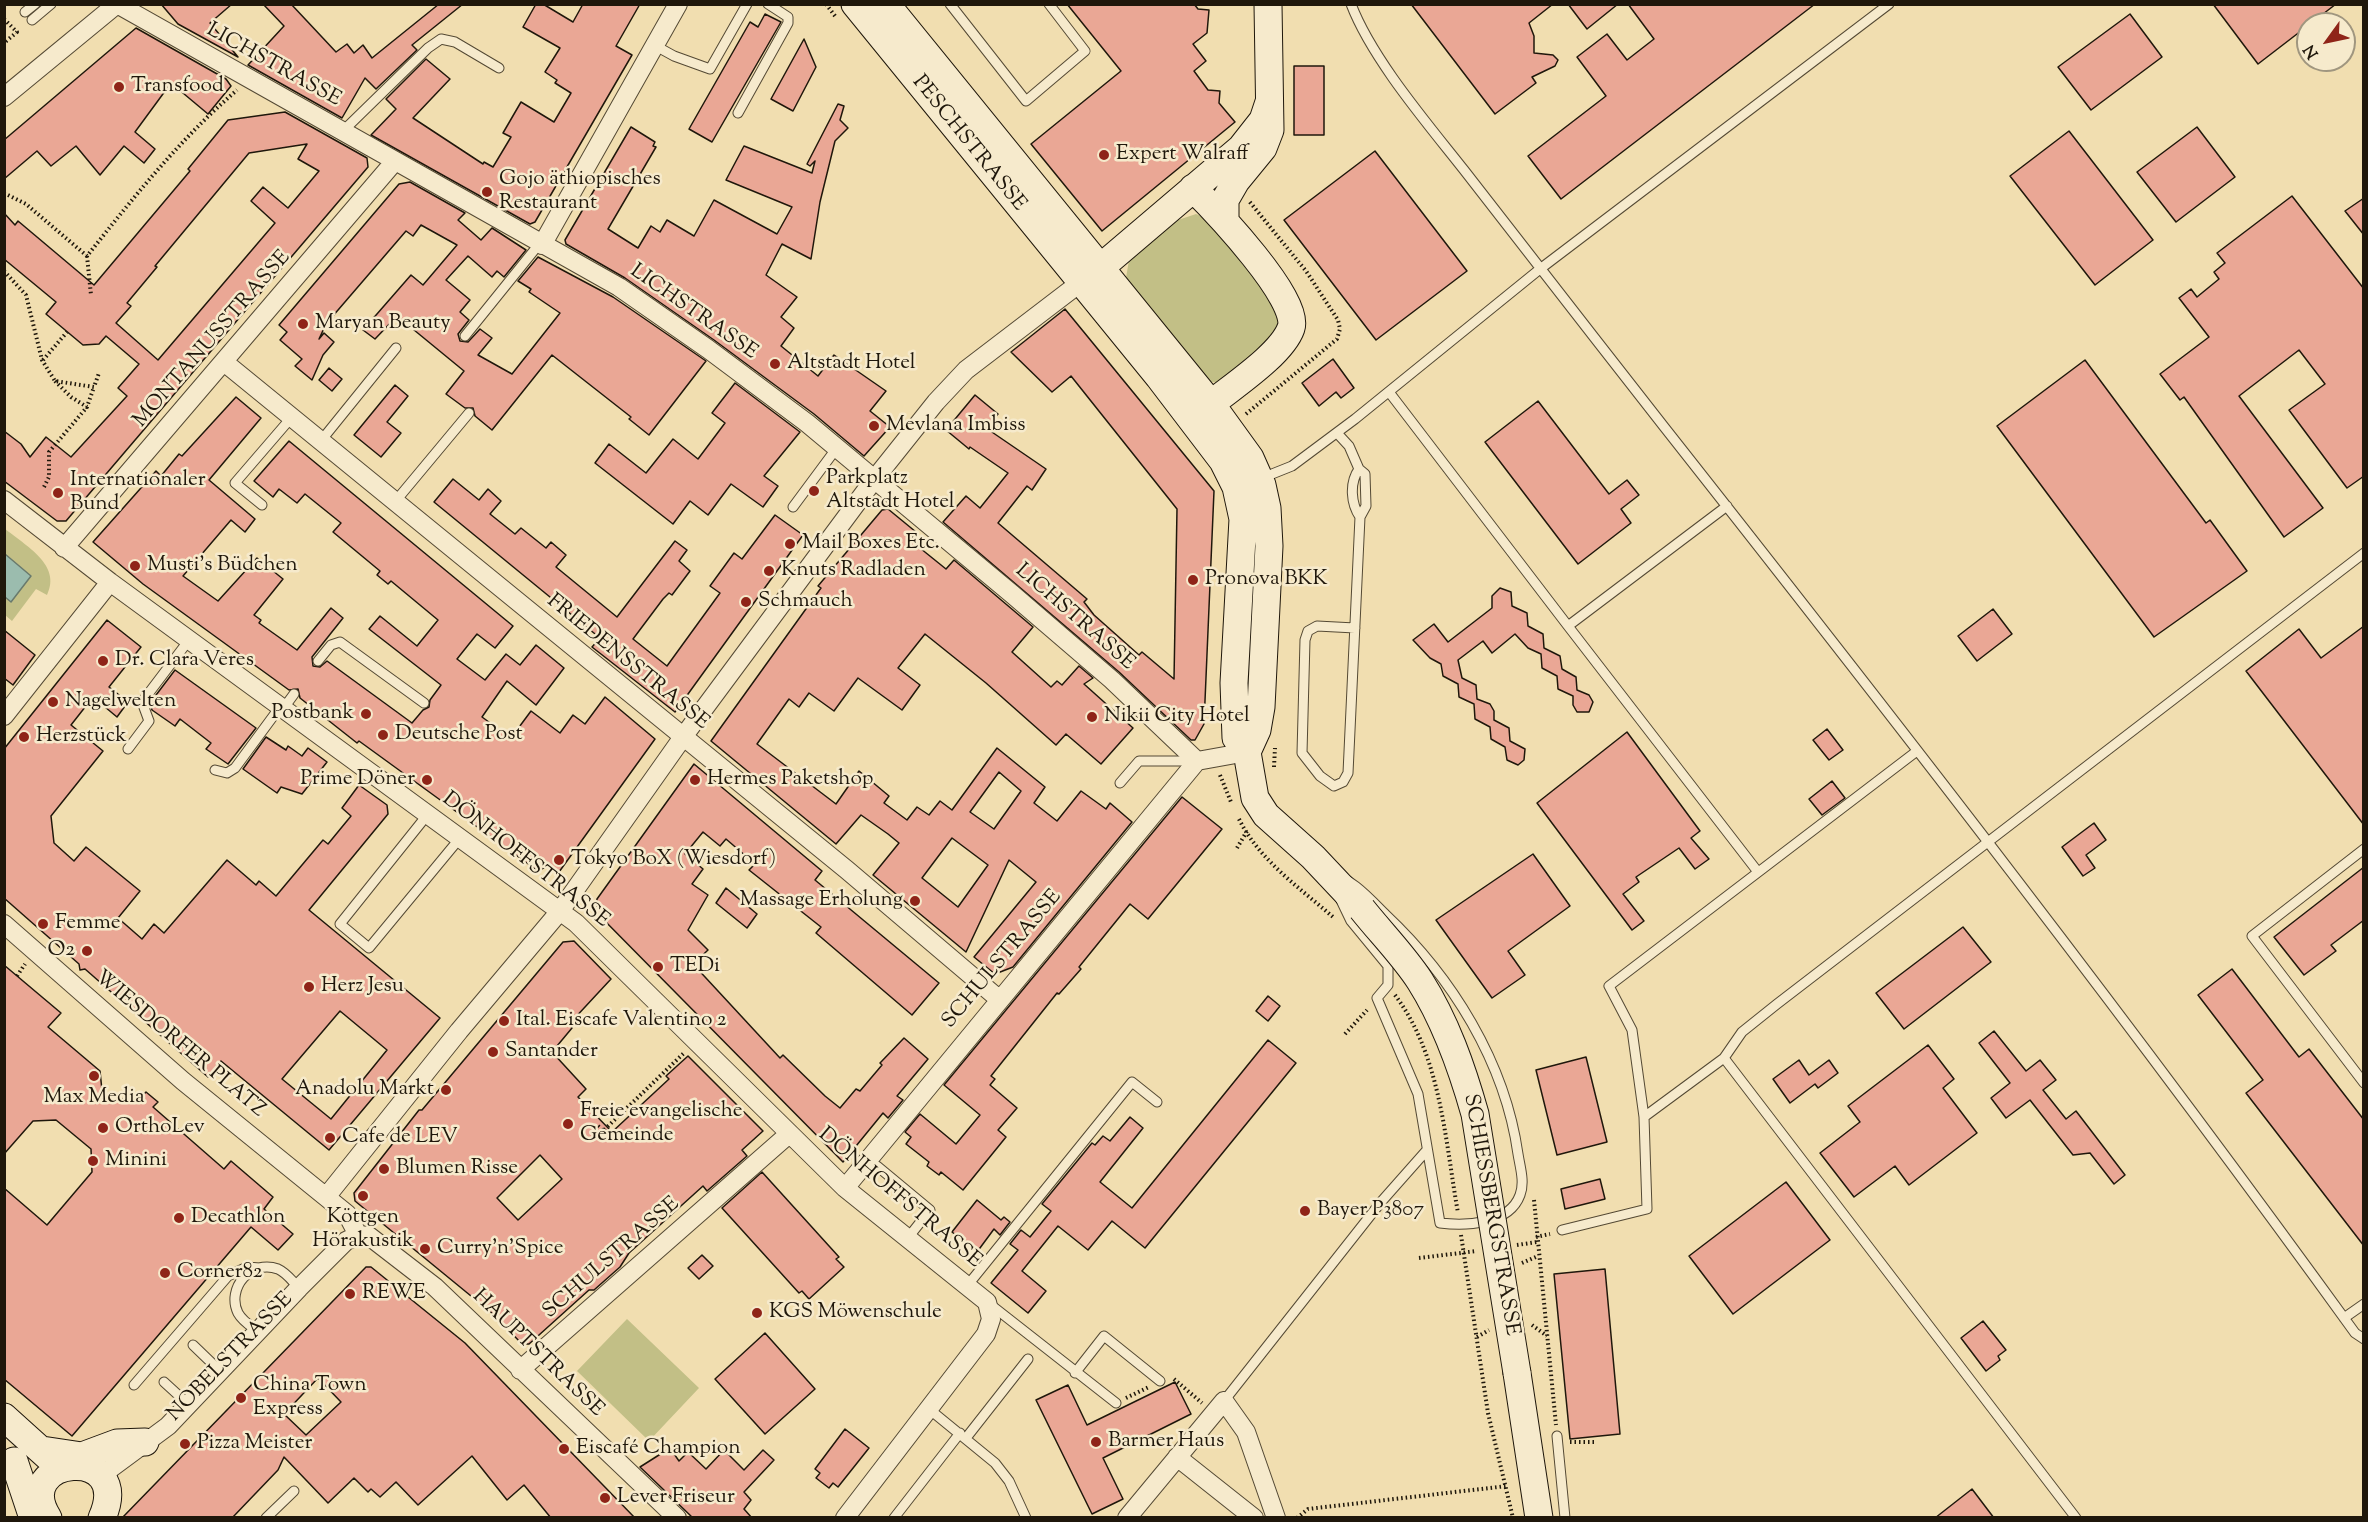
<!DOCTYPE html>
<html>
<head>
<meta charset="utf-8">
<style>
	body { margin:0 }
	#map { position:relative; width:2368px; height:1522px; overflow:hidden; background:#f1deb0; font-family:"Sorts Mill Goudy",serif }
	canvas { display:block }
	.frame { position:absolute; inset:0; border:6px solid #1f170b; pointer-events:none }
	.north { position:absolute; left:2296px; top:12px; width:60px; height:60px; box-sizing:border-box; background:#f6eacc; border:2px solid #a0967f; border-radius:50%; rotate:237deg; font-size:16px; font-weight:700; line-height:24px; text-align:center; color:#1f170b }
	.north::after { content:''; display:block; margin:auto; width:21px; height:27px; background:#8f2418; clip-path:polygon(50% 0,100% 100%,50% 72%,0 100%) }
</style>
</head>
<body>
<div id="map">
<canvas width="2368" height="1522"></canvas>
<div class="frame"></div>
<div class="north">N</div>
</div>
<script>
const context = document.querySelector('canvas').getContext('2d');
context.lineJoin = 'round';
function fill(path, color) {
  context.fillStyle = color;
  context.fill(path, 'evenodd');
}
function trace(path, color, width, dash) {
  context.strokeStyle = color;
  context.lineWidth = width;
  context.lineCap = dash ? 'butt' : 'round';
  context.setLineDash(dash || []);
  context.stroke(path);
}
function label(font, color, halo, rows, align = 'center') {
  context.font = font + ' "Sorts Mill Goudy",serif';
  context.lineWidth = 5;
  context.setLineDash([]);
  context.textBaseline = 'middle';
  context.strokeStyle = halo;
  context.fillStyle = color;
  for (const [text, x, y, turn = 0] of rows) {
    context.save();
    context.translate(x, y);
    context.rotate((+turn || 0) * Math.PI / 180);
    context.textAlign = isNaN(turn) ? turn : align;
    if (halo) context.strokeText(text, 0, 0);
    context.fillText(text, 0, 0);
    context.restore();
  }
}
const green = new Path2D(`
	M1196,214L1206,218C1227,242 1298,307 1275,341C1268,352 1230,374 1218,383L1208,381L1130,288L1126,278L1129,260L1175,221Z
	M4,528C26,546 62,565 47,595L36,589L12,621L5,615Z
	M627,1319L699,1388L649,1441L577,1371Z`);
const water = new Path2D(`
	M5,554L31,576L11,602L5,597Z`);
const building = new Path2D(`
	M161,4H232L210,23L238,57L178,24Z
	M263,4H291L336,52L347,44L354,53L363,45L372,58L439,4H463L412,45L417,50L376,89L365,78L342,118L248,65L284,26Z
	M536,4H543L573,22L583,4H640L616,46L632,55L535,222L530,224L371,135L396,109L386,99L426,59L450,79L413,118L483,164L484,162L493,167L511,137L503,133L521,102L554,122L571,93L555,83L557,80L545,72L560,48L523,27Z
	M1067,4H1194L1198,9L1209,10L1207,33L1193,44L1206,61L1194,71L1208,90L1220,91L1219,103L1235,122L1102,231L1031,144L1121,71Z
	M1411,4H1553L1529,23L1534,36V53L1553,55L1558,60L1555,66L1532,77L1536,83L1495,114Z
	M1568,4H1618L1587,29Z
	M1628,4H1815L1561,199L1528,156L1606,96L1577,57L1607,34L1627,60L1654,39Z
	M2213,4H2336L2258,64Z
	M765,14L781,22L712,142L689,129L750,22L758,27Z
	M2130,14L2162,57L2091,110L2058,67Z
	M136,28L226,79L231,86L208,114L171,83L135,132L155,149L144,163L124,146L100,175L76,146L51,166L37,151L4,179V140Z
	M804,39L816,67L793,111L771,99Z
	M1294,66H1324V135H1294Z
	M838,104L844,106L840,120L848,128L835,141L820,202L811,259L782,244L766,275L797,297L781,317L794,328L781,346L818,376L834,355L886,391L870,411L890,427L864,456L814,414L714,340L625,278L566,244L565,240L631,127L655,142L653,146L656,147L608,229L638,248L651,226L660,232L667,220L694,236L714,200L777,234L792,207L726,180L744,146L812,173L815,161L810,166L807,164Z
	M285,112L367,158L368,167L66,521H57L4,481V431L21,444L30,457L46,437L71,457L127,396L118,388L139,364L106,336L99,344L83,345L46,314L56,302L4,259V213L15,225L18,221L94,285L190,171L188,169L228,120ZM307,144L298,159L319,171L288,208L263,187L251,201L275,223L158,360L116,323L131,306L127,303L157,267L155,266L249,153Z
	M2197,127L2235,177L2176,222L2137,172Z
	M2069,131L2153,240L2095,285L2010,176Z
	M1375,151L1467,271L1376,340L1284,220Z
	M410,182L465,213L458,220L481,240L492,228L526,250L504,277L497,271L492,277L468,256L446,280L470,300L460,312L469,320L458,334L460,341L468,342L480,329L492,338L478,355L512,374L560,313L529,292L531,289L518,281L538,257L613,297L706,361L649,435L629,419L631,417L552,355L492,430L475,416L473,408H465L446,394L464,371L397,316L375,339L363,330L411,275L423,285L457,245L421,225L413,236L406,231L326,324L319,339L324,333L334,342L323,355L312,380L295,366L302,359L280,340L287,332L279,325L399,184Z
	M2292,196L2364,289V476L2347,488L2289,410L2325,384L2299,350L2239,396L2323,508L2284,537L2184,397L2180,400L2160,374L2209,337L2179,298L2191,289L2197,297L2219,279L2214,272L2225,263L2217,253Z
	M2364,198V235L2345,211Z
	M1065,309L1214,491L1204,724L1195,740H1191L1119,672L943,522L966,496L980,508L1008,473L970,447L969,449L946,430L975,395L998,414L986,428L1046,469L1032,490L1027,486L998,523L1087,599L1084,602L1094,615L1139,655L1142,652L1174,679L1177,509L1071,376L1052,392L1011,352Z
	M1333,359L1354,388L1341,398L1336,392L1319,406L1302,383Z
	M2085,360L2206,523L2210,520L2247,571L2154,637L1997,426Z
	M329,368L342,379L332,391L319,380Z
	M735,383L800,432L764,476L778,486L763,507L731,484L708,515L690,501L673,524L595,463L609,444L646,473L673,439L698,459L725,423L712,413Z
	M395,385L408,396L387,422L401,433L381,457L354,435Z
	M236,397L261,418L209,480L255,519L245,532L231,520L183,576L218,601L257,558L283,579L254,615L261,620L259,623L297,650L331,608L343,618L312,657L313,666L320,667L327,661L412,723L423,710L429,707L430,700L441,685L369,629L380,616L417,646L438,620L391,581L388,584L377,575L380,571L333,532L341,523L305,494L297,503L279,489L273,497L254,481L289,441L513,626L495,648L477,634L457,659L485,680L506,654L520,665L536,645L564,668L536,705L507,681L482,717L511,738L531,711L560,733L573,715L585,724L605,697L655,739L559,872L549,865L538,871L359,741L357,743L300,698L298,689L289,690L143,584L93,542L156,471L161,476L179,454L182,456Z
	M1538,401L1609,494L1627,480L1639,495L1621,509L1631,523L1578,564L1485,442Z
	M453,479L479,500L488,489L501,501L490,514L515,534L521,528L546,548L551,542L566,555L556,567L617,617L675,541L687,550L679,561L690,571L672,595L669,593L663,599L633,639L667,666L720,593L710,586L734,553L742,559L775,515L803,535L675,712L592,647L600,638L434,502Z
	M888,509L916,532L910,540L946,569L954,560L1033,627L1012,652L1051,687L1057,681L1062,685L1079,666L1093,678L1084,684L1133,728L1101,764L1066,734L1056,745L986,683L925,634L898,668L920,685L902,710L858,678L834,711L809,693L799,707L789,699L757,744L836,804L859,771L889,796L884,803L907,820L917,807L929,815L940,801L952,810L997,748L1045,787L1034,803L1057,821L1081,791L1106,809L1110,803L1132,822L1013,967L995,974L974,957L1036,882L1009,860L966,952L873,875L899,843L888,834L861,815L836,844L711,741L821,588L818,586L882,510ZM999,772L1021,791L994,829L970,812ZM952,838L988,865L958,907L922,878Z
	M1500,588L1511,592L1512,606L1527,613L1528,626L1543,634L1544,648L1560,656L1562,669L1576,677L1577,690L1589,695L1593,702L1589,712H1577L1573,705V696L1558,689L1557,676L1542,668L1541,654L1528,648L1515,634L1492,653L1483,641L1458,660L1462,678L1476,685L1477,699L1490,704L1494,711V720L1509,728L1510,741L1525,749L1524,760L1518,765L1507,760L1505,747L1491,739L1490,727L1475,719L1474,704L1459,697L1458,684L1443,676L1441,664L1430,658L1413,640L1434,624L1448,642L1492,608V596Z
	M1993,609L2012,634L1977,661L1958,636Z
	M107,620L141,647L109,687L128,702L117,717L93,697L71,725L103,751L51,816L54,843L74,861L86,847L140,891L118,918L142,939L154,924L164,933L227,860L256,885L259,881L276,896L323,840L328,844L351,816L342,808L359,785L387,805L388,814L309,910L440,1018L329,1150L221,1061L208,1077L85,969L80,970L79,964L4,898V749ZM340,1011L387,1050L331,1119L282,1079Z
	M2364,626V825L2246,671L2299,629L2321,658Z
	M4,630L35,655L13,685L4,678Z
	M175,670L256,728L228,764L206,749L211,743L180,719L175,726L152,710L150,703Z
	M1827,729L1843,750L1829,760L1813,740Z
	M1627,732L1700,831L1691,838L1709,859L1695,869L1679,848L1636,877L1639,882L1623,894L1644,921L1632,930L1537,803Z
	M266,737L286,750L288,746L302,756L308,748L327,762L302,794L281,787L277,793L243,769Z
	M694,764L822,871L815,880L939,983L912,1015L816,933L821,927L749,870L755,864L726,839L720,846L703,832L685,854L703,869L692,884L708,895L688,930L708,950L693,964L780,1058L783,1055L825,1096L840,1108L856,1089L860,1091L882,1065L880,1063L904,1038L928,1059L897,1096L903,1100L888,1118L883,1113L843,1162L596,912L597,899Z
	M1832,781L1845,798L1822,815L1809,799Z
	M1182,797L1222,829L1148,919L1130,904L1079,967L1081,969L1059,994L1057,993L991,1076L995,1079L990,1085L1017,1108L998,1130L1006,1137L963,1190L941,1172L939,1175L927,1166L929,1162L906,1144L911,1137L905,1132L920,1114L956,1144L980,1115L944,1085Z
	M2094,823L2106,840L2086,855L2095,868L2083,876L2062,847Z
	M1533,854L1570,906L1508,951L1525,975L1492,998L1436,920Z
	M2364,867V920L2331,945L2336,951L2304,975L2274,937Z
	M726,888L757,914L747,928L716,903Z
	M1963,927L1991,962L1904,1029L1876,993Z
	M574,941L611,979L572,1021L570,1025L572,1028L552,1052L586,1089L578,1097L612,1132L669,1079L666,1076L688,1056L763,1131L742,1150L747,1156L707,1191L703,1186L629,1253L620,1267L594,1290H589L529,1344H522L493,1314L355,1201L354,1193L419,1110H422L563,942ZM540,1155L562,1179L518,1220L497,1198Z
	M4,965L61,1013L48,1027L100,1071L103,1100L133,1098L138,1092L142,1096L146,1092L158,1102L153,1107L224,1169L231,1161L273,1197L264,1209L293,1234L278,1250L251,1227L72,1436L4,1379V1188L47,1225L92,1172L91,1149L56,1120L33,1121L4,1154Z
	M2232,969L2299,1057L2309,1049L2364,1120V1246L2246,1093L2263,1080L2198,995Z
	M1268,996L1280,1006L1268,1021L1256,1011Z
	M1994,1031L2026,1071L2040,1060L2056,1080L2043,1090L2066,1119L2076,1111L2125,1175L2114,1184L2090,1153L2073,1155L2030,1100L2006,1118L1991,1098L2010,1083L1979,1043Z
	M1268,1040L1296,1063L1145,1248L1112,1221L1088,1250L1058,1226L1022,1271L1046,1291L1028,1313L991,1283L1018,1250L1010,1244L1021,1230L1030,1237L1051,1211L1042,1204L1092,1143L1095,1145L1103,1136L1110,1141L1130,1117L1143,1128L1100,1182L1132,1208Z
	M1928,1045L1954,1079L1943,1088L1977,1133L1909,1185L1895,1166L1854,1197L1820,1153L1860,1122L1848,1106Z
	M1586,1057L1607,1142L1557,1155L1536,1070Z
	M1799,1060L1809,1075L1829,1060L1838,1073L1818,1088L1815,1084L1790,1103L1773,1079Z
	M762,1172L839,1257L836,1259L844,1267L809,1299L802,1291L799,1293L722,1208Z
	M1600,1179L1605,1199L1565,1209L1561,1189Z
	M1786,1182L1830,1240L1733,1314L1689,1256Z
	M977,1200L1001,1220L1004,1217L1010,1222L1000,1235L994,1229L977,1252L952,1232Z
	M702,1255L713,1266L699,1279L688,1268Z
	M366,1267H371L465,1343L635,1518H551L524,1485L507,1500L472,1456L418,1505L396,1482L380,1497L371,1489L368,1492L354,1478L328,1503L284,1457L278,1470L232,1518H122ZM318,1378L341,1402L306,1435L284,1414Z
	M1605,1269L1620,1434L1570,1439L1554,1274Z
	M1983,1321L2006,1350L1998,1356L2000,1360L1986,1371L1961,1338Z
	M765,1333L815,1389L765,1434L715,1379Z
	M1175,1382L1191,1414L1103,1458L1123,1499L1092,1514L1036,1400L1068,1385L1087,1425Z
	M845,1429L869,1448L838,1487L833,1483L829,1488L816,1478L820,1473L815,1469Z
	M670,1448L679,1461L688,1452L706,1469L724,1450L744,1470L763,1450L774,1460L744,1492L751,1500L744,1509L752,1518H693L640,1467Z
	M1972,1489L1994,1518H1935Z`);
const path = new Path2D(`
	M826,4L835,16
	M4,19L17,32L4,43
	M4,193L26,204L87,256C133,198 180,139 237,90
	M87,256L91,295
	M4,271L26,295L42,360L55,381L94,387L99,373
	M43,360L67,332
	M55,381L71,397L87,407L94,387
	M1246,414L1337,339L1340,329L1338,320L1306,271L1249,201
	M44,487L49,477V452L87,407
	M1274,767L1275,748
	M1220,775L1231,802
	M1239,819C1259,860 1300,888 1333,917
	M1237,848L1247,831
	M17,976L25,964
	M1395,995C1441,1056 1445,1140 1458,1213
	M1345,1034L1367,1010
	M598,1126L603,1131L685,1052
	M1534,1200L1556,1425
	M1461,1235L1488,1413L1513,1518
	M1536,1237L1550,1234
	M1517,1245L1537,1242
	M1419,1258L1477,1251
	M1522,1263L1538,1256
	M1532,1325L1547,1336
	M1477,1337L1489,1330
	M1174,1379L1202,1403
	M1126,1398L1149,1387
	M1570,1442H1596
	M1297,1518L1308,1509L1507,1486`);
const lane = new Path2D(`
	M950,4L1026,101L1085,51L1049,4
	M1351,4C1372,59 1427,123 1464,170C1530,256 1598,342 1665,428C1900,726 2133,1026 2355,1333L2364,1339
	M25,12L35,4
	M32,20L51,4
	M654,45L674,56L710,69L747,4
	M738,113L788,23V17L768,4
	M343,131L428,48L441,39L455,42L499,68
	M465,336L540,243
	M1389,392L1568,626
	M1337,433L1349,446L1359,469L1365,474L1366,506L1360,517L1348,773L1343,782L1334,786L1320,776L1302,753L1305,640L1308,631L1317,626L1355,628
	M320,442L396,348
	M1359,469C1349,483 1351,504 1360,517
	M1262,478L1292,466L1355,419L1540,269L1889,4
	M394,503L469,413
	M262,505L235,483L291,418
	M1727,506L1568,626L1758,872
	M793,507L836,449
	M318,661L331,645L340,642L424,703
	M283,709L294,694
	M128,749L149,721L142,702L189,640
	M215,770L227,773L235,768L280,707
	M1120,783L1139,761H1195
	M428,814L340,924L369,948L460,838
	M2364,849L2252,936L2364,1083
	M1327,871C1352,879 1367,896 1385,914C1452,977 1505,1062 1518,1154C1520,1167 1525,1182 1520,1195C1509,1225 1465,1226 1440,1223L1418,1094L1377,998L1388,985V966L1351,921Z
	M1724,1058L1742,1032L1777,1004L2364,553
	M1644,1117L1632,1030L1609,986L1917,751
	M877,1166L930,1210L907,1239
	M1562,1230L1647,1209L1644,1117L1724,1058L2076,1518
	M967,1286L1132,1082L1157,1102
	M991,1305L1116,1403
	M2344,1318L2364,1304
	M259,1332C251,1326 243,1322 238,1313C226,1288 251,1259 278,1269C287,1273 292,1281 299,1288
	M193,1345L221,1372
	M1075,1373L1104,1336L1160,1381
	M164,1382L188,1404
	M134,1385L228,1276L247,1267L260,1268
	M1224,1401L1381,1202L1427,1150
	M929,1409L995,1463L1009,1481L1026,1518
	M1557,1436L1565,1518
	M966,1438L1028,1359
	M266,1518L294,1491
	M894,1518L960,1433`);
const street = new Path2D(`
	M117,4L619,287L708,349L807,423L1012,594L1112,680L1197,761
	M4,97L117,4
	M542,245L678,4
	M224,362L847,870L1000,1000
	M4,500L110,582L576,923L845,1188L987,1302L991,1319L986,1334L845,1518
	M64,548L395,161
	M4,716L110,582
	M1197,761L1247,752
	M4,924L183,1081L326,1197
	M845,1188L1197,761
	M358,1235L347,1214L326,1197L459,1031L560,911L683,737L873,481L936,402L966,370L1089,276
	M358,1235L369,1236L435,1287L677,1518
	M520,1370L789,1134
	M1177,1457L1254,1518
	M99,1477L168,1426L299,1288L346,1241L358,1235
	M1127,1518L1224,1401L1246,1432L1276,1518`);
const secondary = new Path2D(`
	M855,4L1159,377L1223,461L1236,487L1243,519L1234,683L1236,738L1247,752L1255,798L1266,815L1313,857L1362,909
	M886,4L1211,404L1250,458L1262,485L1267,508L1269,546L1261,707L1257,730L1247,752
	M1193,188C1215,210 1301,300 1291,328C1282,354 1233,386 1211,404
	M1225,220V200L1236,181L1263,148L1270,130L1268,4
	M1100,268L1241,148L1263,120L1269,102
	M1517,1373L1539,1518
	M4,1417L55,1463
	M42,1450L82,1456L117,1443L145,1442
	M14,1461L33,1518
	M48,1518C9,1456 135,1443 102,1518`);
const secondaryBridge = new Path2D(`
	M1362,909C1381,933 1404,956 1420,981C1446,1022 1462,1068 1475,1114L1517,1373`);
const markers = [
	[119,87,6,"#8f2418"],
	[1104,155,6,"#8f2418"],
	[487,192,6,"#8f2418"],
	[303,324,6,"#8f2418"],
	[775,364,6,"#8f2418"],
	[874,426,6,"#8f2418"],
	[814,491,6,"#8f2418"],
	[58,493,6,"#8f2418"],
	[790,544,6,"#8f2418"],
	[135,566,6,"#8f2418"],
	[769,571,6,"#8f2418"],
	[1193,580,6,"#8f2418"],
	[746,602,6,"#8f2418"],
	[103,661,6,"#8f2418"],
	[53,702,6,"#8f2418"],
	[366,714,6,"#8f2418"],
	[1092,717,6,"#8f2418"],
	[383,735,6,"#8f2418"],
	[24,737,6,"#8f2418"],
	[427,780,6,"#8f2418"],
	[695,780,6,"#8f2418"],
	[559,860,6,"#8f2418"],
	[915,901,6,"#8f2418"],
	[43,924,6,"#8f2418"],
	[87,951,6,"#8f2418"],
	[658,967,6,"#8f2418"],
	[309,987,6,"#8f2418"],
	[504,1021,6,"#8f2418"],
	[493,1052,6,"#8f2418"],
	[94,1076,6,"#8f2418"],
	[446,1090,6,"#8f2418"],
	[568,1124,6,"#8f2418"],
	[103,1128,6,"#8f2418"],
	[330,1138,6,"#8f2418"],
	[93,1161,6,"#8f2418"],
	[384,1169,6,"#8f2418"],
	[363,1196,6,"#8f2418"],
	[1305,1211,6,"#8f2418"],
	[179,1218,6,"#8f2418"],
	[425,1249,6,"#8f2418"],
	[165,1273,6,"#8f2418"],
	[350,1294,6,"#8f2418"],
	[757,1313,6,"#8f2418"],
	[241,1398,6,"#8f2418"],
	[1096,1442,6,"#8f2418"],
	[185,1444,6,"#8f2418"],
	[564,1449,6,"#8f2418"],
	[605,1498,6,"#8f2418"]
];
const streetNames = [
	["LICHSTRASSE",273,66,29],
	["PESCHSTRASSE",968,144,51],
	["LICHSTRASSE",693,313,35],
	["MONTANUSSTRASSE",213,340,-49],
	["LICHSTRASSE",1074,618,41],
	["FRIEDENSSTRASSE",627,663,39],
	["DÖNHOFFSTRASSE",525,861,38],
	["SCHULSTRASSE",1003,960,-50],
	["WIESDORFER PLATZ",179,1045,40],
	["DÖNHOFFSTRASSE",899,1199,40],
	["SCHIESSBERGSTRASSE",1490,1215,80],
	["SCHULSTRASSE",612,1259,-41],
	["HAUPTSTRASSE",537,1354,44],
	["NOBELSTRASSE",231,1358,-46]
];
const poiNames = [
	["Transfood",131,87],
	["Expert Walraff",1116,155],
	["Gojo äthiopisches",499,180],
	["Restaurant",499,204],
	["Maryan Beauty",315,324],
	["Altstadt Hotel",787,364],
	["Mevlana Imbiss",886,426],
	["Parkplatz",826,479],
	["Altstadt Hotel",826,503],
	["Internationaler",70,481],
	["Bund",70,505],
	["Mail Boxes Etc.",802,544],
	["Musti's Büdchen",147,566],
	["Knuts Radladen",781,571],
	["Pronova BKK",1205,580],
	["Schmauch",758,602],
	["Dr. Clara Veres",115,661],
	["Nagelwelten",65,702],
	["Postbank",354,714,"right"],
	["Nikii City Hotel",1104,717],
	["Deutsche Post",395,735],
	["Herzstück",36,737],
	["Prime Döner",415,780,"right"],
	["Hermes Paketshop",707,780],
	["Tokyo BoX (Wiesdorf)",571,860],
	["Massage Erholung",903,901,"right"],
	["Femme",55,924],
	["O2",75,951,"right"],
	["TEDi",670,967],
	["Herz Jesu",321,987],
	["Ital. Eiscafe Valentino 2",516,1021],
	["Santander",505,1052],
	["Anadolu Markt",434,1090,"right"],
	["Max Media",94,1098,"center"],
	["Freie evangelische",580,1112],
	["Gemeinde",580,1136],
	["OrthoLev",115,1128],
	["Cafe de LEV",342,1138],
	["Minini",105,1161],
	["Blumen Risse",396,1169],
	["Bayer P3807",1317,1211],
	["Decathlon",191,1218],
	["Köttgen",363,1218,"center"],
	["Hörakustik",363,1242,"center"],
	["Curry'n'Spice",437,1249],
	["Corner82",177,1273],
	["REWE",362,1294],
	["KGS Möwenschule",769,1313],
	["China Town",253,1386],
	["Express",253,1410],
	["Barmer Haus",1108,1442],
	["Pizza Meister",197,1444],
	["Eiscafé Champion",576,1449],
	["Lever Friseur",617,1498]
];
fill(green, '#c2bf86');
fill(water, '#9bbcae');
trace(water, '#697a6d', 1.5);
fill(building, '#eaa795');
trace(building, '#1f170b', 1.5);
trace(lane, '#544934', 11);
trace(street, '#544934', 20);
trace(secondary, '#1f170b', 29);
trace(path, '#1f170b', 4, [1.5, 3]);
trace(lane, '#f6eacc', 9);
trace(street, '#f6eacc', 18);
trace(secondary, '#f6eacc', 27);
trace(secondaryBridge, '#1f170b', 29, []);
trace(secondaryBridge, '#f6eacc', 27);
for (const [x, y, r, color] of markers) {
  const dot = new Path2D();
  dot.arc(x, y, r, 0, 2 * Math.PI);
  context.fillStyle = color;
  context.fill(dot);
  trace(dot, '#f6eacc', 2);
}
label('21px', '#1f170b', '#f6eacc', streetNames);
label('21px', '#1f170b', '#f6eacc', poiNames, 'left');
</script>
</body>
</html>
